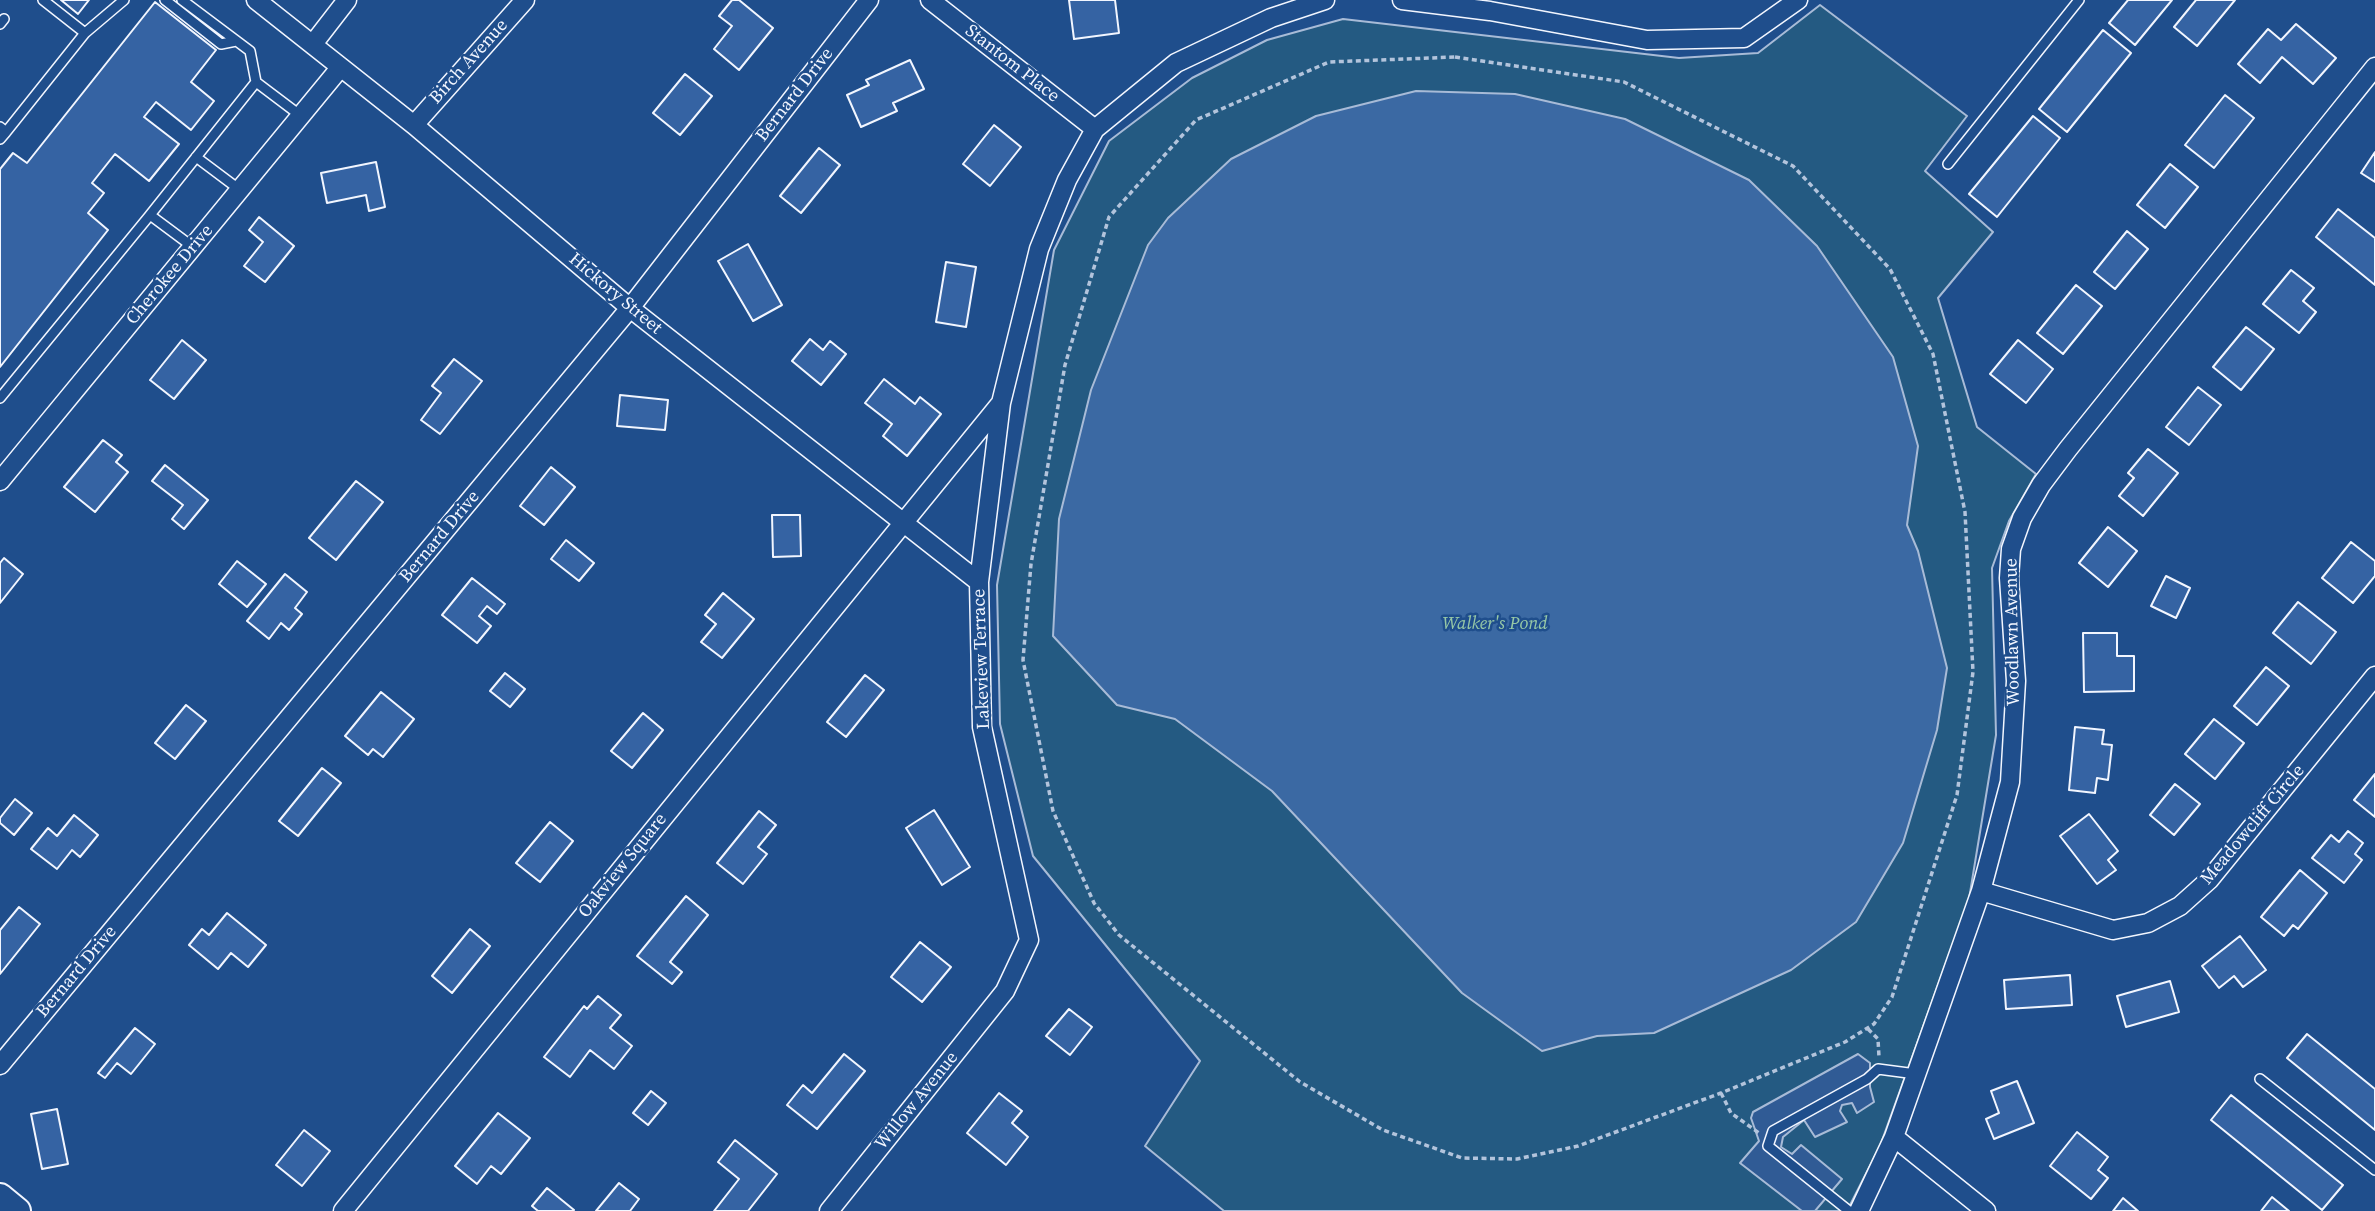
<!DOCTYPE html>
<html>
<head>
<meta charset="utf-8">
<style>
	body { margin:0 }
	canvas { display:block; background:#1f4e8c }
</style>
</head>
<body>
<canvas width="2375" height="1211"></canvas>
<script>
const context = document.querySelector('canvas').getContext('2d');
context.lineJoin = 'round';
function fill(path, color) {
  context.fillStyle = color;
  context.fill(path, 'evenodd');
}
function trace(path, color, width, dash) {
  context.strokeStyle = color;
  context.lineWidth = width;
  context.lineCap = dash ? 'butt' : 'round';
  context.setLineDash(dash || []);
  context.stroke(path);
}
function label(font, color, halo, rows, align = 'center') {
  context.font = font + ' "Source Serif 4",serif';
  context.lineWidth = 5;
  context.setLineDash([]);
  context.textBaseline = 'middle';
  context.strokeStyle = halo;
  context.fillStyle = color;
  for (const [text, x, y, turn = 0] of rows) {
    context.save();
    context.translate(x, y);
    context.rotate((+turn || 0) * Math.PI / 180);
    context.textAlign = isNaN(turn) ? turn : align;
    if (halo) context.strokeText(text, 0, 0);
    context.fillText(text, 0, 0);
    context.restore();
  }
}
const green = new Path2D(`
	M1820,5L1967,116L1925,171L1993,232L1938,298L1977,427L2036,474L2009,521L1992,568L1996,735L1969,899L1880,1146L1847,1211H1224L1145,1146L1200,1061L1033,856L1000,724L997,585L1054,250L1109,141L1192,78L1267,40L1343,19L1679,58L1758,53Z`);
const parking = new Path2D(`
	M1858,1054L1870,1063V1087L1874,1102L1857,1113L1852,1103L1842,1105L1840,1111L1847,1122L1815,1137L1804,1120L1783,1137L1781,1147L1792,1154L1801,1145L1842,1179L1815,1211H1802L1740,1163L1759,1141L1751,1118L1753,1112Z`);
const water = new Path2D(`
	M1416,91L1515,94L1625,119L1749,180L1817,246L1893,357L1918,446L1907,525L1918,551L1947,668L1937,730L1903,843L1856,922L1791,970L1654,1033L1597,1036L1542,1051L1462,993L1272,791L1175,719L1117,705L1053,636L1059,519L1091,390L1148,245L1168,218L1231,159L1316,116Z`);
const building = new Path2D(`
	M61,0H89L78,14Z
	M732,0H739L773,28L739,70L714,49L732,26L719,16Z
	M1069,0H1115L1119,33L1074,39Z
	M2128,0H2172L2135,45L2109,23Z
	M2196,0H2235L2197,46L2174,27Z
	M155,2L216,50L191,82L214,101L191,130L156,102L144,117L179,144L149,181L115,154L92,183L104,193L88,213L108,230L0,367V169L13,153L27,163Z
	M2296,24L2336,58L2313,84L2282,57L2260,83L2238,64L2268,29L2281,40Z
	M2103,30L2131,53L2067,132L2039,109Z
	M910,60L924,89L893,103L897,111L861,127L847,95L869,85L866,80Z
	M685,74L712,96L680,135L653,113Z
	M2225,95L2254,118L2214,168L2185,145Z
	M2033,116L2060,138L1997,217L1969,194Z
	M994,125L1021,147L990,186L963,164Z
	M819,148L840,165L801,213L780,196Z
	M2375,152V182L2361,173Z
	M376,162L385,207L369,211L366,195L327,203L321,173Z
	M2170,164L2198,187L2165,228L2137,205Z
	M2338,209L2375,238V285L2316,237Z
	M259,217L294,246L265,282L244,266L263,242L249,230Z
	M2127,231L2148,249L2115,289L2094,272Z
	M748,244L782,305L753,321L718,261Z
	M946,262L976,267L966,327L936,322Z
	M2291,270L2314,288L2303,301L2316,312L2299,333L2263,304Z
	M2076,285L2102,306L2063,354L2037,333Z
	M2246,327L2274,349L2241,390L2213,367Z
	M810,339L823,350L830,341L846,354L821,385L792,361Z
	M182,340L206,360L174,399L150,380Z
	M2018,340L2053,369L2026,403L1990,374Z
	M454,359L482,381L440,434L421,420L441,393L432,386Z
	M884,379L915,404L920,397L941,414L907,456L883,436L892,424L865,403Z
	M2198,387L2221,405L2189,445L2166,427Z
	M620,395L668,400L665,430L617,426Z
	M103,440L122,455L116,462L128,472L95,512L64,487Z
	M2148,449L2178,473L2143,516L2119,496L2134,478L2128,473Z
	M165,465L208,500L184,529L172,519L183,505L152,481Z
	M551,467L575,487L544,525L520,506Z
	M356,481L383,502L336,560L309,538Z
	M772,515H800L801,556L773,557Z
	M2108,527L2137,551L2108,587L2079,563Z
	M566,540L594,563L579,581L551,559Z
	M2351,542L2375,561V576L2353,603L2322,578Z
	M4,558L23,574L0,603V563Z
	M237,561L266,584L247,607L219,584Z
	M285,574L307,592L295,608L302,614L289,630L281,623L269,639L247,621Z
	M2166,576L2190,588L2176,618L2151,606Z
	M472,578L505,604L497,614L487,606L479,616L491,626L477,643L442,615Z
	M723,593L754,619L722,658L701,642L716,624L705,615Z
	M2298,602L2336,632L2311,664L2273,633Z
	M2083,633H2117V656H2134V691L2084,692Z
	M2266,667L2289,686L2257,725L2234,706Z
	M505,673L525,689L510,707L490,691Z
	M865,675L884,690L846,737L827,722Z
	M381,692L414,719L383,757L373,749L368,755L345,736Z
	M186,705L206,721L175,759L155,743Z
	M643,713L663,730L632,768L611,751Z
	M2214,719L2244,743L2215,779L2185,754Z
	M2075,727L2104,730L2102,744L2112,745L2108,780L2097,778L2095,793L2069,790Z
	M322,768L341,783L298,836L279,821Z
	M2375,774V817L2354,800Z
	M2175,784L2200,804L2174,835L2150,815Z
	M15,799L32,813L14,835L0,823V818Z
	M934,810L970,867L942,885L906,828Z
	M759,811L776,825L758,847L767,854L743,884L717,863Z
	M2089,814L2118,851L2108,860L2116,870L2097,884L2060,836Z
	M74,815L98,835L80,857L72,850L57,869L31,849L48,828L57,836Z
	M550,822L573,841L540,882L516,863Z
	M2348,831L2363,843L2355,854L2362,860L2344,883L2312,858L2331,835L2339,842Z
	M2300,870L2327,893L2298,929L2293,925L2284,936L2261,917Z
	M686,896L708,915L670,962L682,972L672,984L637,956Z
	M19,907L40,924L0,974V930Z
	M227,913L266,945L248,967L231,953L218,969L189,945L202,929L209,935Z
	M470,929L490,946L452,993L432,976Z
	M2240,936L2266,970L2243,987L2234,976L2219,988L2202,966Z
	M920,942L951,967L922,1002L891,977Z
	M2070,975L2072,1005L2006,1009L2004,980Z
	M2170,981L2179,1012L2126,1027L2117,996Z
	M598,996L621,1015L610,1028L632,1046L614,1069L590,1050L570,1077L544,1057L584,1006L587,1009Z
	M1069,1009L1092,1027L1070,1055L1046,1036Z
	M135,1028L155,1044L131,1074L117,1063L105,1078L98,1073Z
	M2307,1034L2375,1089V1130L2287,1058Z
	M844,1054L865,1071L817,1129L787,1105L803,1085L812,1093Z
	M2017,1081L2034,1123L1994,1139L1986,1119L1999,1113L1991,1091Z
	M651,1091L666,1103L648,1125L633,1113Z
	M999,1093L1022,1111L1012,1123L1028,1137L1006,1165L967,1133Z
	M2231,1095L2343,1185L2322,1210L2211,1120Z
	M57,1109L68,1164L42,1169L31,1114Z
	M498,1113L530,1138L501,1174L491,1166L477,1184L455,1166Z
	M304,1130L330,1151L302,1186L276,1165Z
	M2077,1132L2108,1157L2098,1170L2108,1178L2091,1199L2050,1166Z
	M735,1140L777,1174L748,1211H714L739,1179L718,1162Z
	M619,1183L639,1199L630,1211H596Z
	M547,1188L574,1210L573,1211H538L532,1206Z
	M2272,1197L2289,1211H2261Z
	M2123,1198L2138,1211H2113Z`);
const path = new Path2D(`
	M1455,57L1624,82L1793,166L1890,269L1933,354L1965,512L1973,672L1957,795L1892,997L1874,1024L1845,1042L1721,1093L1578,1146L1517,1159L1462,1158L1383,1130L1300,1082L1119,935L1094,903L1053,811L1023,660L1031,564L1065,365L1109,217L1196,120L1329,62Z
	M1868,1029L1878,1039L1879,1057
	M1721,1093L1731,1113L1759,1133`);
const lane = new Path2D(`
	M43,0L85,33
	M165,0L221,44L236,41
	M182,0L250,51L256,82L301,116
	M0,24L4,19
	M0,127L6,132L0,139
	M6,132L85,33L124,0
	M196,157L240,190
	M1948,164L2079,0
	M193,247L150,215L256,82
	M0,398L150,215
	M2260,1079L2375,1170
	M1849,1211L1768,1146L1773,1131L1867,1079L1878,1069L1916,1074`);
const street = new Path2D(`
	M256,0L414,125L630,308L979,582
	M930,0L1095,129
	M1402,0L1490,11L1647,40L1744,38L1798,0
	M313,44L347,0
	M414,125L525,0
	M0,481L340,68
	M1981,891L2113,930L2148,923L2180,906L2209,880L2375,676
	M0,1065L630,308L869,0
	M1894,1137L1986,1211
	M343,1211L1001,403
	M829,1211L1005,991L1029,940L982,727L979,582L1001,403L1039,249L1067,180L1095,129L1176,63L1271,18L1325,0
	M1859,1211L1894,1137L1981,891L2010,782L2016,681L2009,578L2011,549L2022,518L2041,485L2068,449L2375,67`);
const secondary = new Path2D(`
	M0,1197L17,1211`);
const streetNames = [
	["Birch Avenue",469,62,-48],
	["Stantom Place",1012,64,38],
	["Bernard Drive",795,95,-52],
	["Cherokee Drive",170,275,-50],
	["Hickory Street",615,294,40],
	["Bernard Drive",440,537,-50],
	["Woodlawn Avenue",2013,632,-91],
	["Lakeview Terrace",982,659,-92],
	["Meadowcliff Circle",2253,825,-50],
	["Oakview Square",623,866,-51],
	["Bernard Drive",77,972,-50],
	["Willow Avenue",917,1101,-51]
];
const parkNames = [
	["Walker's Pond",1495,624]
];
fill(green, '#245a82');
trace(green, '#a8bbd7', 2);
fill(parking, '#305b95');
trace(parking, '#a8bbd7', 2);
fill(water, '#3b69a3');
trace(water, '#a8bbd7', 2);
fill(building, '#3563a3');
trace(building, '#f2f6ff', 2);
trace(lane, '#f2f6ff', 12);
trace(street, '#f2f6ff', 21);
trace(secondary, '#f2f6ff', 30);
trace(path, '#b3c4dc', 3.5, [5, 3.5]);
trace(lane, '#1f4e8c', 9);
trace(street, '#1f4e8c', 18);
trace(secondary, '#1f4e8c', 26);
label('18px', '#f2f6ff', '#1f4e8c', streetNames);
label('italic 18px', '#97c8a6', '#1f4e8c', parkNames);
</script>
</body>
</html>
